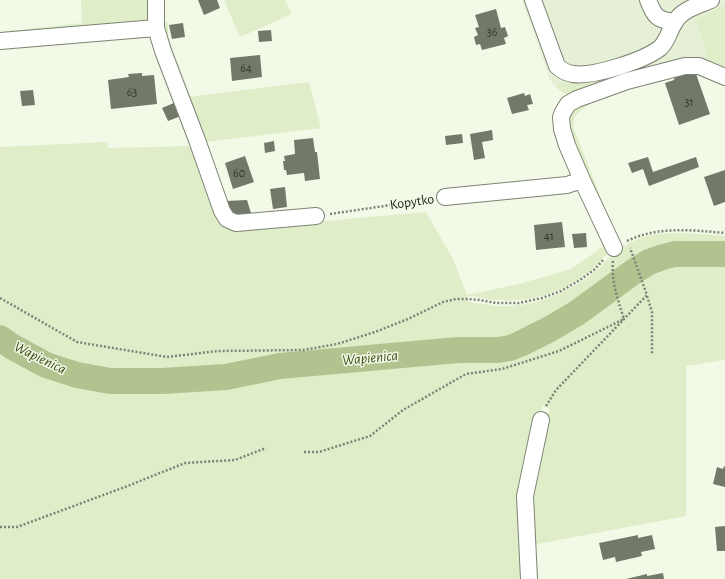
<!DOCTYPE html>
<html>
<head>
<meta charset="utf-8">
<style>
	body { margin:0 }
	canvas { display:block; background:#f2f9e7 }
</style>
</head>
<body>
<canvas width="725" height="579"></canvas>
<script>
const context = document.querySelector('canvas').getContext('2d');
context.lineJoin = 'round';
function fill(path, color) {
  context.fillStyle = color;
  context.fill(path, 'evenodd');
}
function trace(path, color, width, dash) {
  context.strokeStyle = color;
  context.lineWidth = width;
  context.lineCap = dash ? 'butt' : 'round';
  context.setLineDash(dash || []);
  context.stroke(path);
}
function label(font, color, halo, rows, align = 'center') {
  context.font = font + ' "Alegreya Sans",sans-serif';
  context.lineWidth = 3;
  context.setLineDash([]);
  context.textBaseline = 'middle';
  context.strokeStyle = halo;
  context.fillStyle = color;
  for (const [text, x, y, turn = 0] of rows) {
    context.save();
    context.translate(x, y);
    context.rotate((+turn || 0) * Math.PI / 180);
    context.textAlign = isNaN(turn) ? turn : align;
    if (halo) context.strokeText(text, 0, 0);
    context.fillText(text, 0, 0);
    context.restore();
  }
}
const built = new Path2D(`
	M522,0H725V4L696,20L708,58L554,85L550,80Z`);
const green = new Path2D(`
	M81,0H151L149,17L146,21L0,37V32L82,23Z
	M224,0H285L292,14L240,37Z
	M725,4V72L708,63L568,96L562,92L554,85L708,58L696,20Z
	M168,22V36L182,79L186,83L181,80L159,23Z
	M660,76L589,104L575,116L573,126L616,237L621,239L614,238L566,121L572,109Z
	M309,82L321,128L206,142L188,97Z
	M107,142L108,148L192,146L235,229L426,212L453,259L467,295L519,284L571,269L605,245L608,253C603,258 598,264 593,269C568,291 531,303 498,300C487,300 477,296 467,296L469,302C478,303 487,305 496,306C532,308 567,294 595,272C601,267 606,260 612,255C620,247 633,241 643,237C667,230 700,234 725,236V246H688L653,252L639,258L572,308L519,337L499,342H461L395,349L292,357L237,364L158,370H114L63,361L17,336L0,324V147Z
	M690,261L725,264V360L686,366V516L532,545L530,495L544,424L550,409L543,405C533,433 525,468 522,498L525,579H0V346L43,370L74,382L110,387L162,389L226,386L282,374L457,359L501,358L521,353L553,336L581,320L644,275L660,266L674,263Z`);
const river = new Path2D(`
	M0,338L11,346L46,365L77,375L110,381H162L226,377L280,366L458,350H498L510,348L520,344L550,329L577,313L633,272L649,262L663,257L675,254H725`);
const building = new Path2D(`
	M198,0H217L220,8L204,15Z
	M496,9L501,28L505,27L508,36L504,38L506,44L482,50L480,44L476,45L474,37L478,35L475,28L479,27L475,15Z
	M183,23L185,37L172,39L169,25Z
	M271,30L272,41L259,42L258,31Z
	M260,55L262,77L232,81L230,58Z
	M695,71L710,114L679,125L665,83L674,80L675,76Z
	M142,73V76L154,75L157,104L111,109L108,80L129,77L128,74Z
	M33,90L35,105L22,106L20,91Z
	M524,93L525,96L530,94L533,104L527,105L529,110L512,114L507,98Z
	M176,102L181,116L168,121L162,108Z
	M492,130L493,140L482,142L485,158L474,160L470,134Z
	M462,134L463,143L446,145L445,136Z
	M313,138L315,152H317L320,179L305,181L304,173L287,175L286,170H284L283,161H285L284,156L295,154L294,140Z
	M274,141L275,151L265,153L264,143Z
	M245,156L254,182L233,189L225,163Z
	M648,157L653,172L696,157L699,167L649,186L643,169L632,173L628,163Z
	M725,170V202L714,206L704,177Z
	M285,187L287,207L273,209L270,189Z
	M247,200L251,213L230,215L226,201Z
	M562,222L565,247L536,250L534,225Z
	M586,233L587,247L574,248L572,234Z
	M724,466L725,467V487L713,484L717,467L723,469Z
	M725,526V551H717L715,527Z
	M638,535V538L652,535L655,549L641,552L642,556L616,562L615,557L603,560L599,543Z
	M663,573L664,579H626L647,574V576Z`);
const path = new Path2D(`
	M330,214L432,199
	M627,241C658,226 691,230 725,233
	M613,261C611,281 618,300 624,319
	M647,296L652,312V355
	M0,298L77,342L167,357L218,351L303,350L337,344L375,332L408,319L443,302L456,299H467L480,300L496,303H519L542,298L561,291L580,280L594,270L604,259
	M546,406L556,390L647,295L630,248
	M304,452H319L370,436L403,410L466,374L502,369L559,351L624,319
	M0,527H17L125,487L185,463L235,460L266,448`);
const minor = new Path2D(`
	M156,0V28L163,51L197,140L222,211L227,219L236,223L316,216
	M533,0L557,66C562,71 566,73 573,74C593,77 643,61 660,48C668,41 669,30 675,22C681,10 699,5 711,0
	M648,0C654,16 657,20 674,22
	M0,41L156,28
	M582,180L614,248
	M445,197L567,185L582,180L567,145L562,129L561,117L563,112L568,104L577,99L627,81L685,66H699L725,77
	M529,579L525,496L541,420`);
const numberNames = [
	["36",492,32],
	["64",246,68],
	["63",132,92],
	["31",689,102],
	["60",239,173],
	["41",549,236]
];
const streetNames = [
	["Kopytko",412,202,-8]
];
const waterNames = [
	["Wapienica",40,358,26],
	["Wapienica",370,358,-5]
];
fill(built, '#e5f0d6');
fill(green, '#dfeec8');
trace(river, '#b1c490', 26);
fill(building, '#737969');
trace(minor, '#7c8373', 18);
trace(path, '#7e8377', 2.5, [2, 2]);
trace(minor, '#fff', 16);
label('12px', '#32362c', null, numberNames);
label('14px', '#1c1f18', '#f2f9e7', streetNames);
label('italic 15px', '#3d4f17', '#f2f9e7', waterNames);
</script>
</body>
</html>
